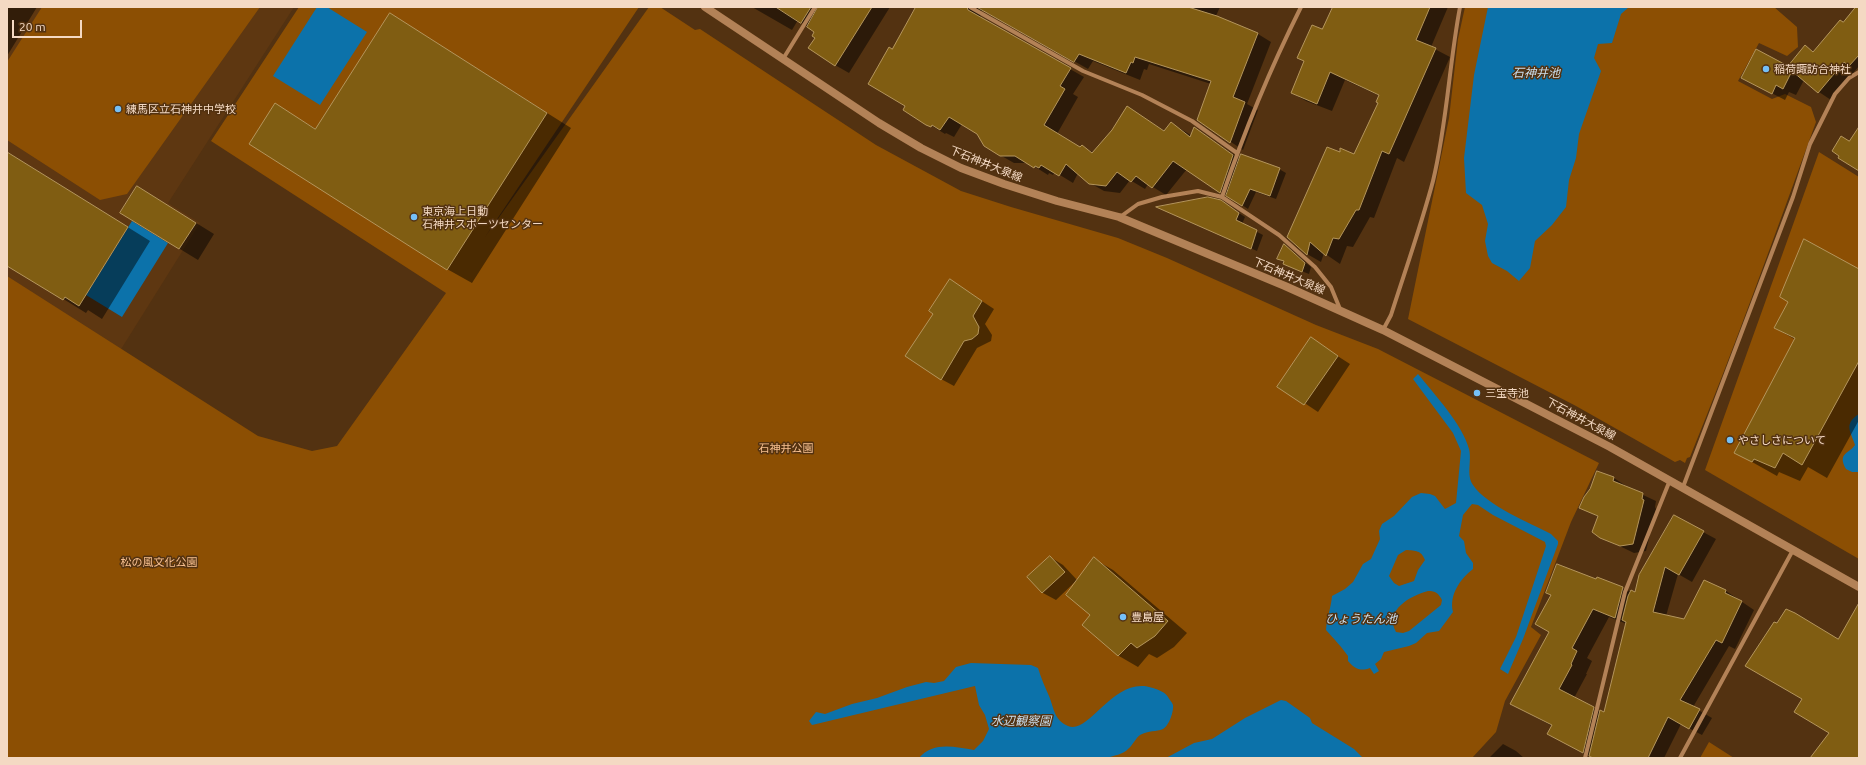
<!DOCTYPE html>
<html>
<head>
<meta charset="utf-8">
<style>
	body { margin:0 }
	#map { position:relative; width:1866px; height:765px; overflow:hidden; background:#533211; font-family:Ubuntu,sans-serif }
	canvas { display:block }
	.frame { position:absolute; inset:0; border:8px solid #f4d9c3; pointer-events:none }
	.scale { position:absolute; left:12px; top:20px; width:70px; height:18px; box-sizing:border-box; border:2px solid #f4d9c3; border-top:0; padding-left:5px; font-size:12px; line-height:14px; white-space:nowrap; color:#f4d9c3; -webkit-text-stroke:3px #533211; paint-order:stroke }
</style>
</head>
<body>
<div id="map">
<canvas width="1866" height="765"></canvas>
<div class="frame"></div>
<div class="scale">20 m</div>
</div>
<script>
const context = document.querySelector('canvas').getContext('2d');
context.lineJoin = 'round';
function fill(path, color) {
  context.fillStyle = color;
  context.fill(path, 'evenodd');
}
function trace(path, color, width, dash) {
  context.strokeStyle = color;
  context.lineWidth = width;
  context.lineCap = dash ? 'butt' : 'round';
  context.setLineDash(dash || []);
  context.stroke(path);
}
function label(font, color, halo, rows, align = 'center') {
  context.font = font + ' Ubuntu,"Noto Sans JP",sans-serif';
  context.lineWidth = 3;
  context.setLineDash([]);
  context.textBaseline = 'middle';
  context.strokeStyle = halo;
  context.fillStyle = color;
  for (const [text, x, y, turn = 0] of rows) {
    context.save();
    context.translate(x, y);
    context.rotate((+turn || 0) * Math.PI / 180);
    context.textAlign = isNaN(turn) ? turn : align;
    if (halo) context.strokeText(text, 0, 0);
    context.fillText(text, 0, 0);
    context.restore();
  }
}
const built = new Path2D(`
	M7,7H294L168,203L200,223L118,354L7,285Z`);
const green = new Path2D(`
	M42,7H260L127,194L100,200L7,140V62Z
	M299,7H639L485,237L649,7H660L695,30L700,29L876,145L961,191L1011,207L1118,238L1167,258L1316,325L1378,349L1599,463L1571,522L1531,627L1541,635L1505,701L1496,732L1472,758H7V276L258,436L312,451L337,446L446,293L211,141Z
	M1465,7H1774L1797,27L1798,47L1787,56L1759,43L1738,81L1772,99L1785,94L1811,107L1816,122C1775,234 1735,347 1690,457L1687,458L1685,463L1680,460L1675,462L1576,406L1408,319L1449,118L1458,39Z
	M1819,152L1859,177V559L1705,470Z
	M1709,742L1734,758H1700Z`);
const water = new Path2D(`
	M317,7H327L367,32L320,105L273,76Z
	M1488,7H1629L1621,14L1612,43L1598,44L1594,58L1601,71L1579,134L1576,158L1569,180L1566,207L1552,225L1535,241L1530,268L1519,281L1507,271L1492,263L1488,256L1485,241L1488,224L1482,205L1466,193L1464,158L1474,75Z
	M132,221L168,243L122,317L86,295Z
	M1418,374C1434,394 1463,425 1469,449C1472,461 1466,475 1473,485C1486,505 1530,523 1551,534L1558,541V544L1523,639L1508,674L1500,669L1516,637L1546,546L1545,542L1493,515L1478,505L1472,504L1463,515L1459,536L1464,541L1466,553L1473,563V569C1460,579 1449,595 1453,612L1439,631L1427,633L1416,643L1409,646L1384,652L1381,659L1375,664L1379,671L1374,674L1370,668C1360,672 1354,668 1348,661V656C1341,646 1334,639 1326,630C1327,617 1331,608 1332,596L1345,589L1353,582L1363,564L1371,559L1380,539L1379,531L1382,524L1394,516L1412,497L1421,493L1430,494L1435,496L1445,509L1456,503L1461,451L1453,433L1413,379ZM1406,550C1416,551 1421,550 1425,560L1418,570L1414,581L1399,586L1394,583L1389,576L1398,555ZM1428,591C1436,591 1438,593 1442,600L1441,605L1409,631L1403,633L1396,632C1384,610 1410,596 1428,591Z
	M1859,414V472H1852L1846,469C1837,453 1849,454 1855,445C1851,432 1843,424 1859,414Z
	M971,663L1031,665L1038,668C1041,678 1045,687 1049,696C1054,708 1054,720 1068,726C1090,735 1114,674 1153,688C1159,690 1165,692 1168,697C1169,699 1172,702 1173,705C1174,711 1169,726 1163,729C1156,732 1149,730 1140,735C1135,739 1133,745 1128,749C1124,754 1113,756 1106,758H919C933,741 955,747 974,750L983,741L989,729L985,715L979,705L975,686L812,725L809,721L816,712L825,714L852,704L877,698L907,687L926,682L934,683L944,681L956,667Z
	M1281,700L1286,701L1310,718L1312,723L1354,749L1363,758H1166L1194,743L1212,739L1245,718Z`);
const shadow = new Path2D(`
	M7,7H37L7,56Z
	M752,7H890L849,73L835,65L816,38L815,32L808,27L798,20L792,30Z
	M917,7H1220L1215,18L1258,34L1271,42L1247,104L1258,110L1243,150L1198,120L1211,84L1149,64L1147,70L1144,69L1140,80L1093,61L1088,69L986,11H982L980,15L982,19L1084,77L1073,94L1078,97L1057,134L1081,148L1082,146L1094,153L1113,131L1128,108L1165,131L1171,123L1192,136L1194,128L1240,159L1279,169L1286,173L1276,199L1256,192L1248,209L1187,169L1166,195L1148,184L1145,189L1130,180L1120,193L1104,191L1090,183L1078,173L1073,183L1055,172L1053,175L1049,173L1048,175L1029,163H1014L1000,155L978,134L962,124L954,137L946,133L945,134L905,109L907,106L892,50Z
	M1334,7H1448L1431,47L1450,57L1404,162L1397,158L1374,218L1370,217L1353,247L1347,246L1340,264L1324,253L1321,262L1307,254L1288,237L1340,153L1355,156L1379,102L1380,96L1345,80L1332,111L1306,101L1292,93Z
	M1857,7H1859V66L1831,100L1819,92L1804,80L1796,95L1789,92L1785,100L1756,85L1788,67L1805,46L1814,52Z
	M390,14L571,128L472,283L447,269L276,105L316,129Z
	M7,152L150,241L102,319L88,310L86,313L7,264Z
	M138,187L214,234L198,260L121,213Z
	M1227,205L1245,217L1242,224L1263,235L1257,251L1163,210Z
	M1284,245L1311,267L1309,274L1291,267L1278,258Z
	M1859,270V420L1827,478L1808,467L1800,481L1779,472L1777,476L1736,453L1796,340L1775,328Z
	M950,280L994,309L985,324L992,335L991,341L977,348L954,386L941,379L934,314Z
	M1311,339L1350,364L1318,412L1279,386Z
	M1614,478L1626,486V487L1656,501L1655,507L1656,509L1646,551L1634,553L1601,537L1599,517L1581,508Z
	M1703,532L1716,539L1692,582L1678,574L1666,616L1685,620L1726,591L1754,610L1735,649L1729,646L1693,707L1712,718L1702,735L1681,724L1664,758H1593L1563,742L1552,726L1511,704L1597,581L1636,593ZM1609,617L1627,624L1605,714L1574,698L1587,674H1586L1592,661L1587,658Z
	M1050,557L1063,565L1077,580L1056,600L1043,593L1028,577Z
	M1094,559L1113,570L1187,633L1174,647L1157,658L1149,654L1138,667L1119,656L1084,625L1092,614Z
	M1503,744L1516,751L1524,758H1489Z`);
const building = new Path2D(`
	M776,7H811L801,23Z
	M818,7H872L835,66L808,48L815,38L812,36L814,32L807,27Z
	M916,7H967L968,10L1071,68L1060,86L1065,89L1044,125L1080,147L1082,145L1092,153L1112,130L1127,106L1164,131L1171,122L1190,137L1194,127L1233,155L1220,193L1173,161L1152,188L1136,176L1131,182L1117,172L1106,186L1089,184L1066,164L1059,176L1041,165L1039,168L1035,166L1034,168L1015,156H1000L984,146L977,134L949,117L940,130L932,125L931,127L926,125L903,110L905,106L868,84L889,47L892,49Z
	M977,7H1188L1217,16L1258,33L1233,97L1245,102L1230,143L1197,120L1211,81L1135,57L1133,63L1131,62L1126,73L1079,54L1074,62Z
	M1333,7H1430L1416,40L1436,48L1389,154L1382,151L1359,210H1356L1339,239L1333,238L1326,256L1310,242L1307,255L1287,237L1327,147L1340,152V148L1354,154L1378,103L1376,102L1379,95L1330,72L1317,104L1291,93L1304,61L1297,58L1312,25L1322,29Z
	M1856,7H1859V55L1849,66L1844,62L1818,93L1792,71L1783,89L1776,85L1772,94L1741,78L1756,49L1788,66L1805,45L1813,52L1840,20L1843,22Z
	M390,13L547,113L447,270L249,144L275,103L315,129Z
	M1859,127V171L1838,158L1839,156L1832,151L1841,136L1849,141Z
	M7,152L128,227L79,306L65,297L63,300L7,266Z
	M1241,154L1280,168L1270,196L1250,189L1242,206L1226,196Z
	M137,186L196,223L179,249L120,213Z
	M1208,197L1221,200L1239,213L1236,220L1257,230L1251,249L1156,207Z
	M1804,239L1859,269V361L1802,465L1783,453L1775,468L1754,459L1752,462L1734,453L1795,338L1774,328L1788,302L1780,297Z
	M1284,244L1305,263L1302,272L1283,264L1284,261L1277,259Z
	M950,279L982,301L973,316L979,327L978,334L972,339L964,341L941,380L905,356L933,314L929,311Z
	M1311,337L1338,356L1304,405L1277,387Z
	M1597,471L1614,477L1613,481L1643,493L1642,499L1644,500L1633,544L1620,546L1600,538L1592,532L1598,516L1579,508L1584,497L1590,489Z
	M1674,515L1704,531L1679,575L1665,567L1653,612L1684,619L1704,580L1726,590L1725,593L1742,601L1722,643L1716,640L1680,700L1700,709L1689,729L1668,717L1648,758H1593L1589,756L1600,710L1604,712L1626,622L1622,620L1628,596L1631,590L1635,592L1639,575Z
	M1050,556L1065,572L1042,593L1027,577Z
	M1094,557L1168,621L1155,636L1137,648L1131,643L1118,656L1082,625L1090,615L1066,595Z
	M1557,564L1596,579L1597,577L1623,587L1615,618L1593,609L1572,648L1577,651L1571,664L1572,665L1559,689L1594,707L1583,753L1547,734L1552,725L1510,704L1549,632L1535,624L1551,595L1546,593Z
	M1859,603V758H1810L1829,733L1794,712L1802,699L1745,666L1774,622L1777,623L1786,609L1795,613L1838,639Z`);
const minor = new Path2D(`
	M970,7L1083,71L1142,95L1192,121L1237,153
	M783,59L815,7
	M1222,197C1244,132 1270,69 1301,7
	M1120,217L1138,204L1162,197L1198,191L1222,197L1279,235L1315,267L1331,287L1340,309
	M1383,330L1391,315C1405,271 1421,226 1433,181C1447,124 1449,65 1460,7
	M1683,487L1793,197L1810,144L1835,94L1849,78L1859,72
	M1585,758L1625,592L1670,480
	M1680,758L1793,550`);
const secondary = new Path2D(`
	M705,7L879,123L921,148L961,168L1004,184L1057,201L1119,217L1285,286L1383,330L1610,447L1859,587`);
const markers = [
	[1766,69,4,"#75c0f6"],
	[118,109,4,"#75c0f6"],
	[414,217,4,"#75c0f6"],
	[1477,393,4,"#75c0f6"],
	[1730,440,4,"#75c0f6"],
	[1123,617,4,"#75c0f6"]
];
const poiNames = [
	["稲荷諏訪合神社",1774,69],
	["練馬区立石神井中学校",126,109],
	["東京海上日動",422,211],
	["石神井スポーツセンター",422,224],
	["三宝寺池",1485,393],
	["やさしさについて",1738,440],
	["豊島屋",1131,617]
];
const streetNames = [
	["下石神井大泉線",986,164,22],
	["下石神井大泉線",1289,276,23],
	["下石神井大泉線",1581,419,28]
];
const parkNames = [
	["石神井公園",786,448],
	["松の風文化公園",159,562]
];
const waterNames = [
	["石神井池",1536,73],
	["ひょうたん池",1361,619],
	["水辺観察園",1021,721]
];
fill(built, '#5e3711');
fill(green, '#8c4f03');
fill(water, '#0c72aa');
fill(shadow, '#0007');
fill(building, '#805d12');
trace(building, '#b4955c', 1);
trace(minor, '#b38257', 4);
trace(secondary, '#b38257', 8);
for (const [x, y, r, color] of markers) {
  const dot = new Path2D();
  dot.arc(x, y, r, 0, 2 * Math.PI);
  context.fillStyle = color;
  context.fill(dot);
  trace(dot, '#533211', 1.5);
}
label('11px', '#f4d9c3', '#533211', poiNames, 'left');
label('11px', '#f4d9c3', '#533211', streetNames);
label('11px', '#f8c090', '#533211', parkNames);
label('italic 12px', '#cadeed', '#533211', waterNames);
</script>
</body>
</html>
